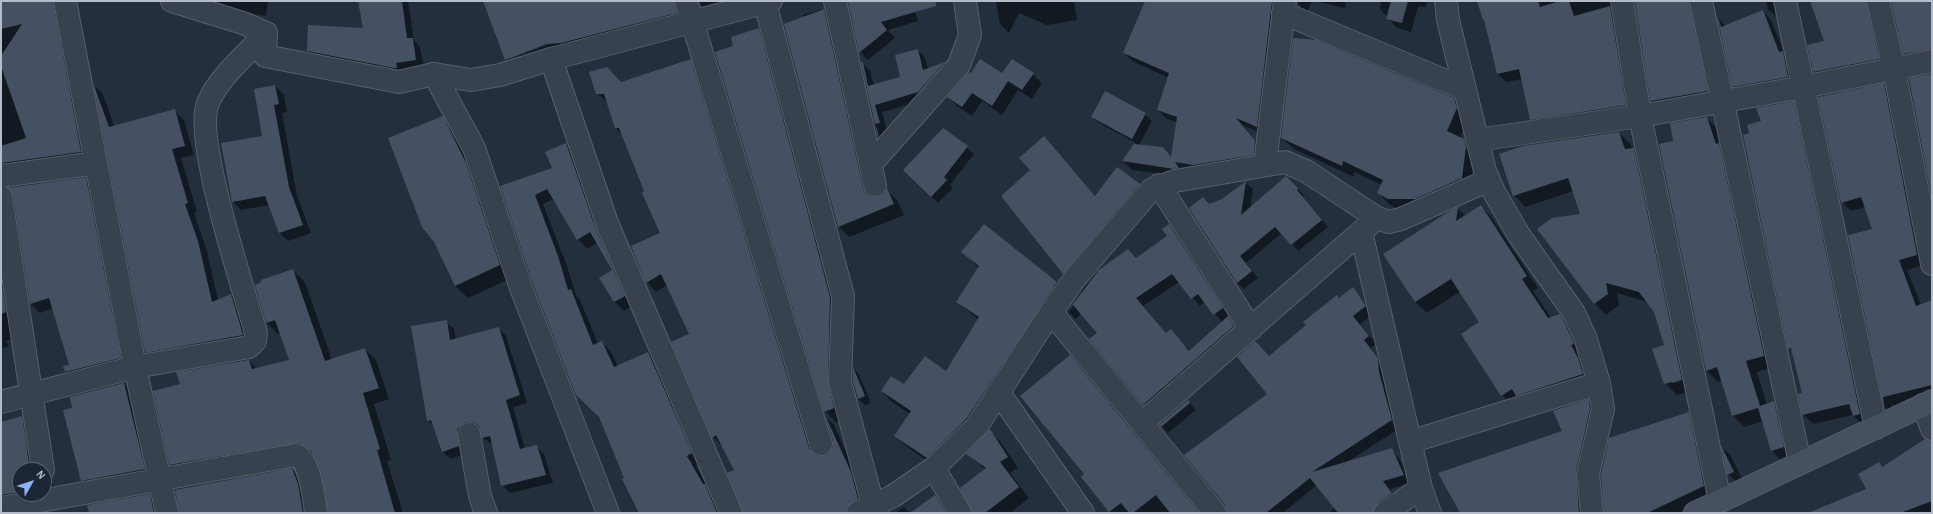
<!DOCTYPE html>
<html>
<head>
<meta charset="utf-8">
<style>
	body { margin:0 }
	#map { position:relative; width:1933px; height:514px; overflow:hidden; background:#242f3e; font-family:"Alegreya Sans",sans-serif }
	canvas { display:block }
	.frame { position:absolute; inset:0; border:2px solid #b4bcc9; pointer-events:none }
	.north { position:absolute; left:12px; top:462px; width:40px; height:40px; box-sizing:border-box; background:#1d2633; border:1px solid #59626f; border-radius:50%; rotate:51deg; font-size:11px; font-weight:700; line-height:16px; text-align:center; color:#b4bcc9 }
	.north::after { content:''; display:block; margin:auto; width:14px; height:18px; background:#8ab4f8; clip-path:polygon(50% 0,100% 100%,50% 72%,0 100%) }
</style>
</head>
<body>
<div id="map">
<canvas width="1933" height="514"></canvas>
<div class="frame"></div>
<div class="north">N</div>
</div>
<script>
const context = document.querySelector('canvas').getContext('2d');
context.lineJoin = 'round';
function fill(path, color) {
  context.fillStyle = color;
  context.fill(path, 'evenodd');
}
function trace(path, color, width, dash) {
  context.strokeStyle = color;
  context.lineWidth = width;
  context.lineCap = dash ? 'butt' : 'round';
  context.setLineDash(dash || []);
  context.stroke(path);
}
const shadow = new Path2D(`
	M1,1H67L90,162L1,178Z
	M204,1H268L266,16L208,5Z
	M359,1H408L414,40L420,47L424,68L404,76L316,59L308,51L364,29Z
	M484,1H689L686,23L516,69L506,59ZM551,42L552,43L510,59V57Z
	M699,1H746L712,16L702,6Z
	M850,1H912L918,21L888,30L895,38L868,60L860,52Z
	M996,1H1074L1077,20L1047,25L1019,13L1009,33L1000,24Z
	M1146,1H1287L1266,136L1243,125L1264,150L1263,164L1184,177L1132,170L1123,161L1136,143L1099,123L1092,117L1145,114L1152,121L1139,145L1162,148L1172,158L1177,122L1167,119L1158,110L1169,78L1134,62L1124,53Z
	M1298,1H1312L1307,12L1298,4Z
	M1313,1H1346L1345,8Z
	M1379,1H1428L1426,7H1418L1411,32L1397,28L1380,9L1381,3Z
	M1478,1H1622L1634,114L1540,128L1531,119L1522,79L1506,82L1497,73L1486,21ZM1630,104L1631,106L1536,120V118Z
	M1636,1H1690L1716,100L1660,110L1651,101Z
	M1766,1H1786L1782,17L1777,18L1768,9Z
	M1820,1H1879L1887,68L1823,81L1814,72L1825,42Z
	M1892,1H1932V60L1914,63L1904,54Z
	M823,9L834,20L873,198H877L884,195L887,190L897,200L904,215L849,237L838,226L803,15Z
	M1763,11L1771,20L1784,53L1791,61L1796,85L1742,95L1733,86L1719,18L1725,26Z
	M759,30L770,41L841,309L844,419L836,422L825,411L735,46Z
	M918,50L925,58L928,69L945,63L952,70L926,100L882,112L887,131L882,132L886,145L878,137L862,63L870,71L874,85L901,77Z
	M690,61L700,70L818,457H825L831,454L834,447V440L827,418L834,425L860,482L861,513H744L736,470L723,447L713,437L673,342L690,335L667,285L656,292L647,282L662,233L622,134L616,128L608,103L597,93L621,83Z
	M1033,74L1042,83L1032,99L1018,90L1002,115L982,101L972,116L958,107L948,97Z
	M1884,84L1893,94L1926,264L1907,270L1921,305L1932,301V396L1891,406L1893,415L1885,407L1849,236L1873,229L1866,207L1851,211L1842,202Z
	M95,86L103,94L114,126L175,111L184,120L194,155L181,158L197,212L194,213L207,251L218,300L231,295L241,305L252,345L155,362L146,352Z
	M275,86L284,95L287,112L282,113L297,196L311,233L288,241L280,233L269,205L241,210L233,202L263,137Z
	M1454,99L1466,111L1468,120L1460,138L1475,151L1477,159L1473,190L1401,210L1390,205L1378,193L1382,185L1354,172V177L1294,149L1282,138Z
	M1793,102L1803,113L1870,424L1864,426L1853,415L1813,424L1803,414V394L1793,352L1789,348L1750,134L1763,122Z
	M442,117L455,130L472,161L512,278L468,298L455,286Z
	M1706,118L1718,129L1775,367L1757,372L1767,405L1774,402L1785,414L1795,459L1783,462L1772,451L1763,421L1744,427L1733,415L1722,380L1718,382L1707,371L1674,142Z
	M944,129L974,154L950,185L953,188L938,203L905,170Z
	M1619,133L1630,144L1632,149L1645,160L1693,391L1677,395L1665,383V345L1655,312L1647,302L1617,293L1619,305L1606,315L1595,304L1539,229L1582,215L1574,191L1525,207L1514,195Z
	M1044,138L1096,197L1139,185L1149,195L1073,283L1063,273L1031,170Z
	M566,144L576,153L633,305L624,311L615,302L614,271L597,243L587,249L578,239L554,199L543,204L567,266L576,295L580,300L598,344L602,342L611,352L618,366L648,353L658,362L701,463L696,466L722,513H640L501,187L553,168ZM594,222L610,259L609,260L592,223Z
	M86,178L94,187L129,367L74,381L66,372L65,366L70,365L53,308L40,313L31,304L14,195Z
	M1286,178L1304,195L1302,197L1328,227L1298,251L1282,233L1246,263L1258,278L1244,289L1237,283L1210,205L1223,200L1246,183L1253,189L1250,209Z
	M1481,206L1492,218L1538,288L1533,291L1551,318L1559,315L1571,327L1594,386L1513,406L1502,395L1481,322L1461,291L1427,313L1415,302L1385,254L1449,213L1458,209L1466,216Z
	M1169,225L1176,232L1229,316L1227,317L1241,334L1152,412L1091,340L1099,333L1081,313L1076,319L1069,312L1086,286L1099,271L1136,259L1168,236ZM1179,282L1200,306L1205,302L1223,323L1190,351L1178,338L1167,334L1143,306Z
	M1,237L18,336L6,341L9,346L1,349Z
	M963,252L1056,283L1067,293L937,468L906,446L895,436L910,414L892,402L882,391L946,372L979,320L957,302L979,268Z
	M293,270L305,282L332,360L365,349L376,360L389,399L374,404L391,460L387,461L403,513H329L317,459L311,454L182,476L170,465L182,385L249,361L257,369L290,361L280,333L278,334L267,323Z
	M1353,289L1373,314L1360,324L1376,344L1371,348L1385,367L1400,428L1347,462L1391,450L1399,458L1411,483L1390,489L1399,501L1384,513H1329L1335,507L1317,485L1283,513H1228L1268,395L1269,357Z
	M446,322L454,329L456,340L499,328L506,336L527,403L513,407L525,449L536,446L544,454L553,483L510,493L502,485L493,445L483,438L481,430L475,429L466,454L450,459L443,452L434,426L428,420Z
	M1070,357L1078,364L1199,513H1111L1082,477L1086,474Z
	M854,369L859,375L871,403L865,405L858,399Z
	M124,384L136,396L156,481L94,493L82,480L73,409Z
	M1588,400L1598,410L1588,513H1460L1563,431Z
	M1188,401L1196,410L1168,433L1160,425Z
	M1688,413L1698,423L1713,496L1678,513H1604Z
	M990,431L1000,441L1018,468L1010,473L1029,498L1010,513H973L986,470L967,454Z
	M1932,442V513H1824L1867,489L1879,464L1883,467Z
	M1,446L27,450L38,461L40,470H20V494H44V483L50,481L61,493L1,513Z
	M1723,448L1731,456L1743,481L1738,484L1728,474Z
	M292,469L304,481L313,513H179Z
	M150,495L161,507L163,513H90Z
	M935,497L950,513H912Z
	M904,507L910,513H895Z`);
const building = new Path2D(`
	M1,1H53L81,152L1,163V146L26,138L1,66V56L22,24L1,29Z
	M358,1H402L407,38H413L416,60L396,63L397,68H394L307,51L308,25L363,28Z
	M483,1H674L677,13L561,43L546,44L505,60Z
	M848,1H936V6L881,22L887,30L859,53Z
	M1145,1H1272L1257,127L1236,118L1255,140L1254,155L1193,165L1175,162L1179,168L1174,169L1122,161L1134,144L1163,147L1171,157L1177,117L1157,110L1169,73L1123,53Z
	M1391,1H1408L1402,23L1386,19Z
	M1477,1H1538L1540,7L1560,1H1569L1574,16L1610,6L1626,105L1530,120L1519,69L1497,74L1484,19L1483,20Z
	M1635,1H1689L1708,91L1650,101Z
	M1810,1H1866L1879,59L1813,72L1807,45L1824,41Z
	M1891,1H1932V49L1903,54Z
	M824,9L863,188L866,194L872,197H877L884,194L887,188L894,204L838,227L783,21L784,24Z
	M1763,10L1779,52L1783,51L1788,77L1732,87L1717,15L1721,27Z
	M759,28L830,297L828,382L834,408L824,412L715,52L733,46L731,37Z
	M1293,38L1316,40L1454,98L1457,108L1447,131L1464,139L1466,147L1462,178L1415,199H1388L1377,193L1383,180L1343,161L1342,166L1281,138Z
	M918,49L923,70L945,62L918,92L875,105L880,123L875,124L879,136L878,138L861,62H863L868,86L900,77L895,55Z
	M691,59L809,448L813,453L819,456H825L830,453L833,447V440L825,415L851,472L858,499L848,506L846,513H743L727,473L734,470L716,435L712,438L671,342L689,334L661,274L646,283L631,246L660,233L642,193L644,191L619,128H615L604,94H596L589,72L607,67L621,82Z
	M980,59L1002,73L1012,59L1034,73L1022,90L1008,81L992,106L972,93L962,107L947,97L969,72L971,73Z
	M1932,74V199L1909,78Z
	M93,83L109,127L175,109L185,146L172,149L188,203L185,204L198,241L212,302L231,294L243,335L145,353Z
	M1884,83L1917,255L1899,260L1916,306L1932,300V385L1883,397L1884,408L1848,235L1872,229L1861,197L1841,203L1818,97Z
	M275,85L279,104L274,105L289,187L303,225L279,233L265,196L232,202L221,143L262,136L254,89Z
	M1105,91L1146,113L1132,139L1091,117Z
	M1794,101L1860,414L1853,416L1849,404L1802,415L1798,394L1802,393L1791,348L1788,349L1743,135L1749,133L1747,125L1761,121L1756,108Z
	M443,116L466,163L500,265L455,286L434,242L422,227L388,138Z
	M1707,117L1716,144L1719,143L1764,356L1746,361L1760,406L1774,401L1784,447L1771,451L1758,408L1732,416L1717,367L1706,371L1659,144L1673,141L1670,123Z
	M943,128L968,146L944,177L947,180L931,197L903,170Z
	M1619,132L1625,149L1634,148L1682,380L1672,383V382L1664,384L1652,349L1664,345L1654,312L1639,292L1606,283L1608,294L1594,304L1537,229L1552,218L1580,214L1568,178L1513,196L1499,154L1523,146Z
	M1044,136L1095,196L1117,167L1140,184L1063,274L1001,196L1030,170L1019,158Z
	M566,143L595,227L625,296L614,302L599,278L612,270L590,232L577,240L547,189L535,195L558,256L568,290L571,289L593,345L602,341L614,367L648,352L692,453L687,456L703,484H705L717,513H639L622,479L624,478L599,417L576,395L533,284L500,186L552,168L545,152Z
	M1286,176L1298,188L1297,190L1322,220L1291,245L1275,227L1240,256L1252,271L1237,283L1189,208L1203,197L1209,204L1222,199L1246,181L1241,215Z
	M86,177L121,358L65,372L63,366L69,365L49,298L30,304L13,195L9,188Z
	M1481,205L1527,276L1522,279L1548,318L1559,314L1563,319L1573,341L1574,344L1571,345L1578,358L1583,374L1516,396L1512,389L1501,396L1461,334L1479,322L1451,279L1415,302L1383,254L1448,212L1458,207L1456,221Z
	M984,224L1057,282L967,418L927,458L894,436L911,411L881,391L891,376L904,384L925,356L946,371L979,317L956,302L979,266L961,252Z
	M1169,224L1223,308L1213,315L1198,294L1191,299L1172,274L1136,298L1166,333L1171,329L1189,351L1228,316L1234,326L1143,405L1089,339L1097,333L1073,305L1067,312L1099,270L1128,249L1136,258L1167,236L1162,229Z
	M293,269L325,361L365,348L379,388L363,393L380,449L377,450L395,513H328L319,467L311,451L299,443L169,465L153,391L180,384L176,372L249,360L252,369L289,360L275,320L266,323L255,285L261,282V280Z
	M1,279L6,312L1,314Z
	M1353,287L1366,306L1353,316L1369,336L1364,340L1378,358L1379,372L1392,420L1312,472L1392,448L1404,475L1383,481L1392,493L1378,503L1373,513H1338L1310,478L1266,513H1227L1225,505L1184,455L1267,394L1237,357L1255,341L1269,356L1306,325L1303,322L1337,295L1339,298Z
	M447,320L450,340L499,327L520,395L506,400L520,449L537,445L546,475L501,486L490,436L482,438L479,426L473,422H466L461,425L457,429L459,446L442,452L431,420L427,421L411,326Z
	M1070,355L1199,513H1170L1156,495L1133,513H1129L1121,503L1109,512L1081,477L1084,474L1020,396Z
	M853,367L865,396L858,399L853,381Z
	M124,383L145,469L81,481L63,410L72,408L70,397Z
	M1589,399L1590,409L1576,471L1579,513H1460L1438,473L1562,431L1553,411Z
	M1188,400L1190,403L1161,427L1159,425Z
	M1689,412L1704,486L1647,513H1604L1601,475L1609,438Z
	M22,416L30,470H20V492L1,495V422Z
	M990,429L1008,457L1000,462L1019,487L985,513H972L960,488L986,468L966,454Z
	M1925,439L1932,441V501L1900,513H1808L1866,489L1858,474L1879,462L1882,467Z
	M1721,445L1734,472L1727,475Z
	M292,468L298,484L303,513H179L175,490Z
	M150,494L154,513H89L87,505Z
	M935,495L946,513H910Z`);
const minor = new Path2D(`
	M65,1L135,367L167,513
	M686,1L821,444
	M835,1L875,185
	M1446,1L1448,20L1485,171L1494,192L1519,235L1574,313L1585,337L1599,383L1603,409L1588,474L1592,513
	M1622,1L1640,116L1720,501
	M1701,1L1800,463
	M1785,1L1876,428
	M1878,1L1894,69L1932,264
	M765,3L843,296L840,382L873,505L877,513
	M1283,13L1465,89
	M551,59L607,223L731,513
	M434,74L474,148L521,288L608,513
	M1477,140L1640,116L1803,87L1932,61
	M871,164L959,65L970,35L965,1
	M1265,164L1285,1
	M1,176L96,163
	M1159,185L1251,329
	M1,197L43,470
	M1361,232L1421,488L1430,513
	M1051,312L1215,513
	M999,393L1083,513
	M1,402L135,367L249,347L255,341L256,333C244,290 193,138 208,103C218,78 248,53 266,33
	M1923,405L1932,429
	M1142,423L1377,218
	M469,434L480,496L486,513
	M1410,442L1599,383
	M934,468L960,513
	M1,508L296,455C310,460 314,499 316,513
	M858,513L893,496L934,468L977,426L1043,324L1075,278L1151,190L1175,181L1285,162L1306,171L1377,218L1389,222L1401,219L1489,180
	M1385,513L1421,488`);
const tertiary = new Path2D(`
	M172,1L243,23L266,33L265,56L399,82L434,74L471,80L500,75L551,59L771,1`);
const secondary = new Path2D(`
	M1695,513L1932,401`);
fill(shadow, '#0007');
fill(building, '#455162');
trace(minor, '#565f6c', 24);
trace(tertiary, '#565f6c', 24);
trace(secondary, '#565f6c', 24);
trace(minor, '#38414e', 22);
trace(tertiary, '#38414e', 22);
trace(secondary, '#465061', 22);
</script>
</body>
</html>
